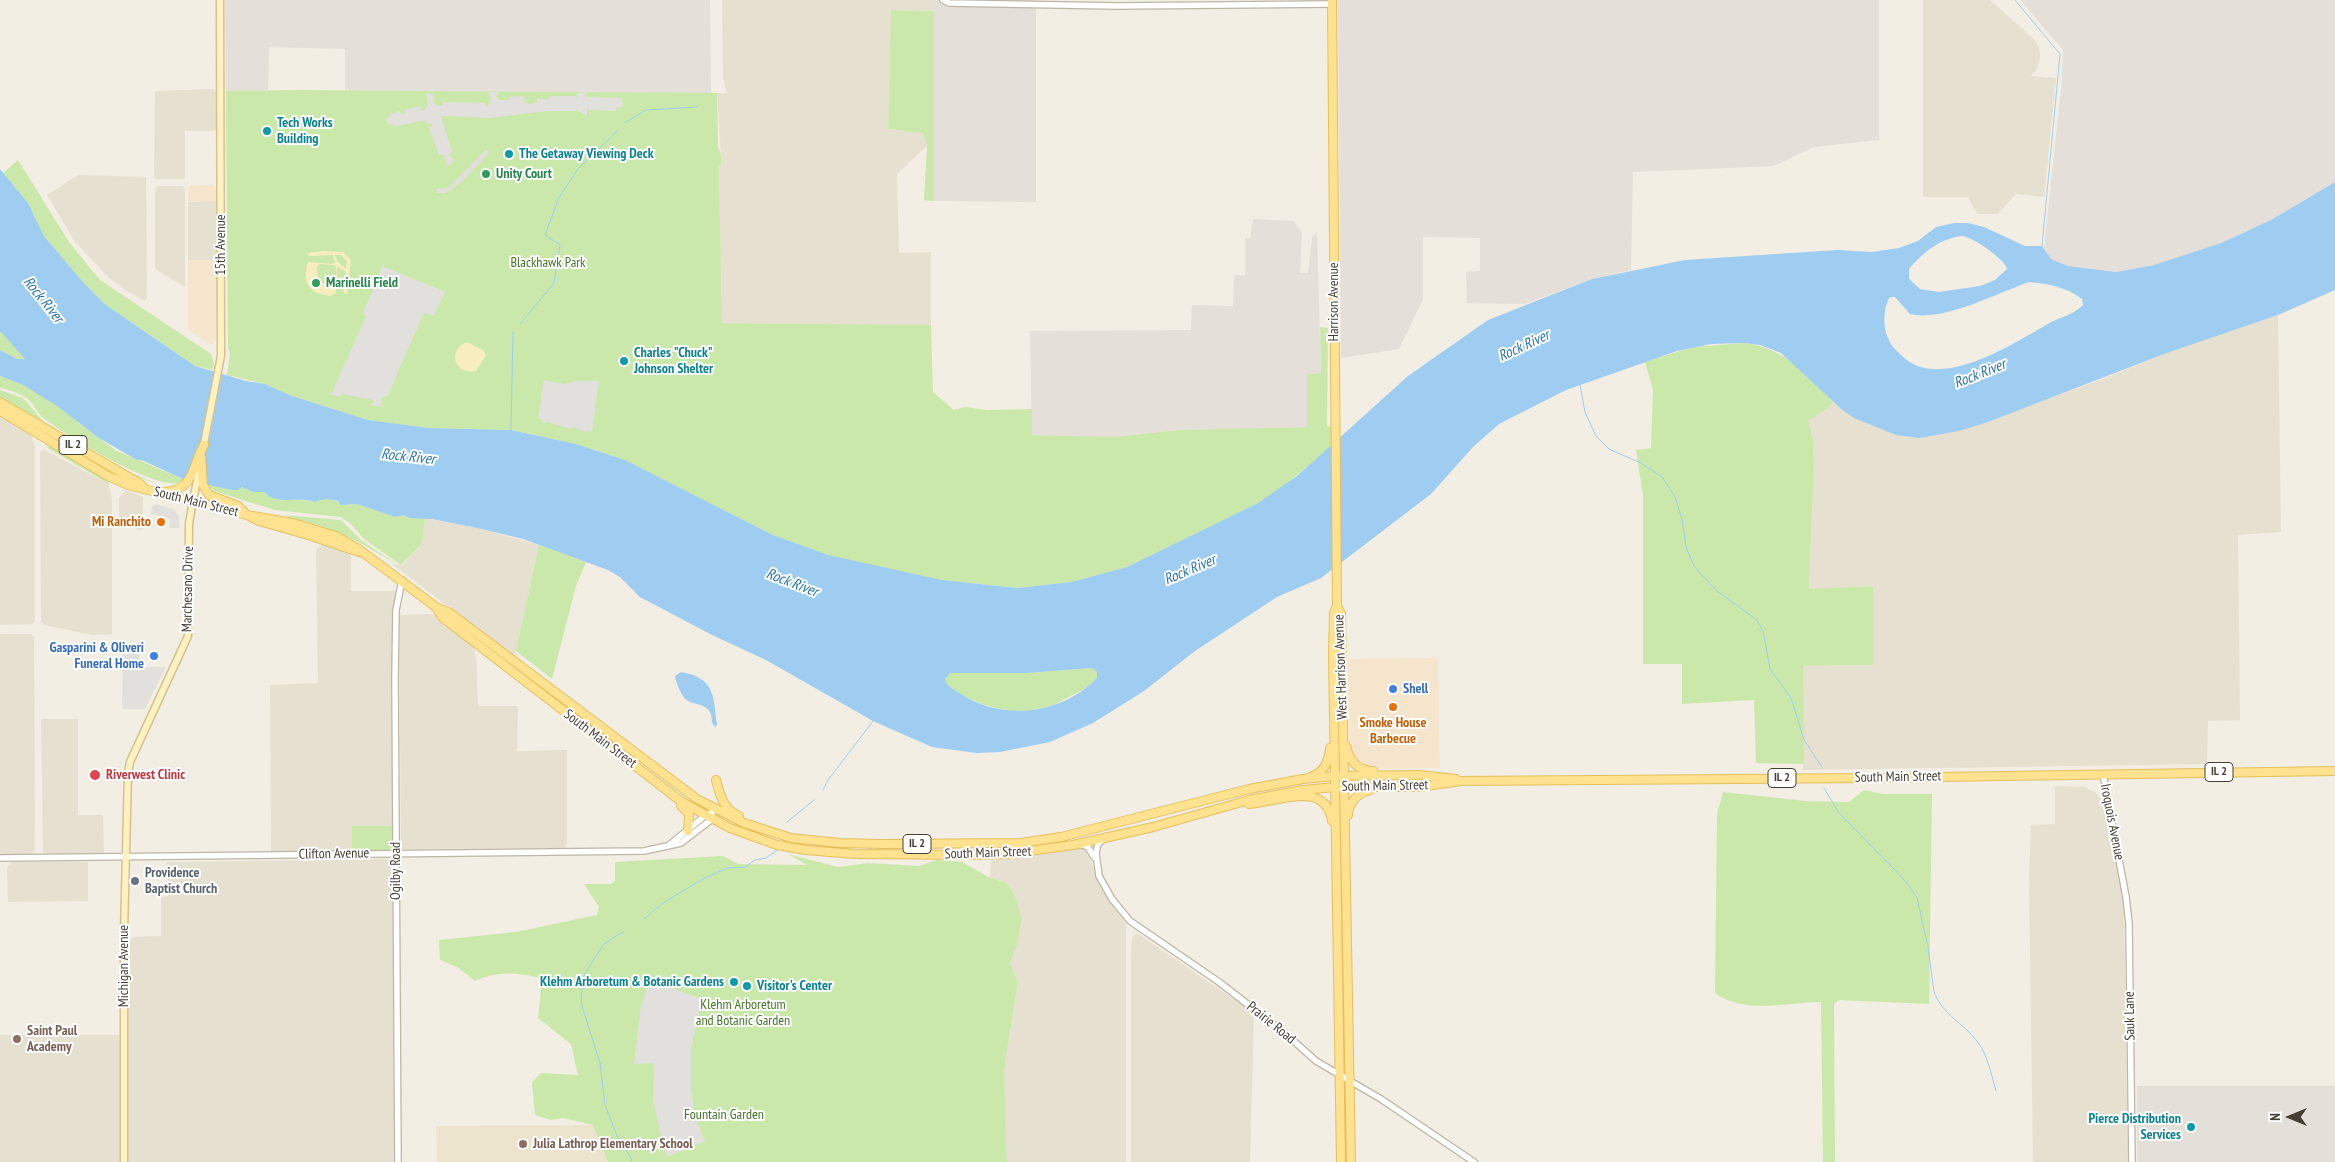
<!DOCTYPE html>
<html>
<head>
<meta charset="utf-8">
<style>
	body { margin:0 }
	#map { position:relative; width:2335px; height:1162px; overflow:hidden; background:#f2eee3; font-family:"PT Sans Narrow",sans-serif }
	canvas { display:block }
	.north { position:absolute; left:2265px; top:1092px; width:50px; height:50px; -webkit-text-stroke:4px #fff; paint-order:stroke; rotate:270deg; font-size:14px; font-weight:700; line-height:20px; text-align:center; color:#443e33 }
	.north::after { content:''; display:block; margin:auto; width:18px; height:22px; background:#443e33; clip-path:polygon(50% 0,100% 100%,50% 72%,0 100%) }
</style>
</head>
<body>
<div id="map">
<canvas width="2335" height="1162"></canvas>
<div class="north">N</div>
</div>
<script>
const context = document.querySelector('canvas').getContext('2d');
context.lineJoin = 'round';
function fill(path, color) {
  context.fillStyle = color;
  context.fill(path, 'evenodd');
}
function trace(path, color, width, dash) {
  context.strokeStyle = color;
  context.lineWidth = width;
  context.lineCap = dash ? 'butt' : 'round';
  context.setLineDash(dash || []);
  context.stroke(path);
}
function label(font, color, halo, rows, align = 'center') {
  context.font = font + ' "PT Sans Narrow",sans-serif';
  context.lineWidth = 4;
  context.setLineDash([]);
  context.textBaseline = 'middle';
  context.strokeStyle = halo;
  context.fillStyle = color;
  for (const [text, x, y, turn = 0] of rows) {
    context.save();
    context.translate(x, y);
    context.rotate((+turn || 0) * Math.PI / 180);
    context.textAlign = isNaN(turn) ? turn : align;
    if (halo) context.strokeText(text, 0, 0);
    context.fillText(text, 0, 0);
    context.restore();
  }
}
const residential = new Path2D(`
	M722,0H934V11L891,10L888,129L923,133L927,146L897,174L899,253L931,252V325L722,323L719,165L721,154L717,93H727L723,78Z
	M1923,0H1990L2035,40L2039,47L2040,57L2037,69L2031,76L2056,78L2044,197L2016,194L1998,214H1977L1968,197H1923Z
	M213,89L217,93V128L213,131H185V179H156L154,176L155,91Z
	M78,175L146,177L147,297L145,301L125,290L106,275L75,242L47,195Z
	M158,186H183L185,189V287L155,269V190Z
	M218,201V260H188V202Z
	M2278,315L2281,532L2238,535L2240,720L2208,721L2207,764L1803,770V666L1873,665V586L1809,590L1814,462L1813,440L1807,421L1834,403L1840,408L1959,431L2103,379L2164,354Z
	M0,415L30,433L35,446V621L32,624L0,625Z
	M43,449L109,484L112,499V634L92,635L45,625L41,622L40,453Z
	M126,490L143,497L142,531L119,522V498Z
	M425,518L477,528L539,545L515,657L392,564L401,565L405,562L422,544Z
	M328,544L351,555V591H396L393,610V826H353L352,851L271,852L270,685L318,683L316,554L317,549L322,545Z
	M434,614L474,647L476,657L478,706H518L517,751L567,750V843L565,848L401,849L399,615Z
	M0,634H31L34,637L35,850L32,854H0Z
	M41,719H78V815H103L104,854H47L43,852Z
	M2055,786L2084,787L2095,792L2102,800L2117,860L2124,907L2128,1162H2033L2029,881L2031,825L2055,824Z
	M1078,846L1085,849L1108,899L1126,924V1162H1007L1004,1071L1018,983L1010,963L1016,948L1014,893L1005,882L990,878L991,861Z
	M388,859L392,861L393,865L394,1162H127L126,943L133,937L161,936V897L168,896L167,862Z
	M12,862H88V901L8,902L7,868Z
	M1137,933L1254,1013L1250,1162H1131V962L1132,937Z
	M0,1035H121V1162H0Z`);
const commercial = new Path2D(`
	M214,185L217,189L218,201H188L189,186Z
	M188,260H218L216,340L214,344H210L188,330Z
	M1438,658L1440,768L1372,769L1361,764L1352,754L1350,742L1347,659Z`);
const industrial = new Path2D(`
	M225,0H710L711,93L345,91V49L269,47L268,90H299L226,91Z
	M934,0H1036V202L934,201Z
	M1338,0H1879V140L1814,147L1774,166L1633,172L1631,270L1592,279L1524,304L1467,303L1466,272L1480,271V238L1423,237V299L1399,349L1341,358Z
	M2020,0H2335V182L2271,220L2221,243L2154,265L2116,272L2068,266L2051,259L2044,249L2062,80L2063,50Z
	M1253,219L1293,221L1302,233L1300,273H1308L1312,238L1314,234L1317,233L1321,373L1307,374V427L1178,430L1114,437L1032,435L1030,331L1191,330L1192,305L1233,306L1234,275H1245V238H1250Z
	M2137,1086H2335V1162H2137Z`);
const education = new Path2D(`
	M604,1125L615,1162H437L436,1126Z`);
const green = new Path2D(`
	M891,10L934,11V201L924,200L927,146L923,133L888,129Z
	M299,90L717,93L718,147L721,154V164L719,166L722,323L931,325L933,392L954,410L965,407L987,410L1032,409V435L1114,437L1178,430L1307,427V374L1321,373L1320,327L1328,328L1327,426L1331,427L1332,446L1280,489L1258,503L1127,567L1071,582L1018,588L942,580L828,556L773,535L625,460L576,444L511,430L429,428L368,420L292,396L265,384L227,375L230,353L228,348L226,91Z
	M18,160L69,242L100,280L211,354L214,365L212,370L195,366L106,305L82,281L44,236L28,203L3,173Z
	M0,331L26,359H17L0,350Z
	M1744,343C1786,348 1806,375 1834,403L1808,421L1813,440L1814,462L1809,589L1873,586V665L1803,666L1804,764L1756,763L1754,700L1682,704V664H1643V496L1636,450L1651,448L1653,390L1645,362L1693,347Z
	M0,376L23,385L57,406L115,450L185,480C167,499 65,434 46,420C37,414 34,403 25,397C17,392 9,390 0,388Z
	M0,390L23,398L43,421L112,464L159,485L130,474L0,397Z
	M5,409L131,482L130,483L109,472Z
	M52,446L107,479L109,484L46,447Z
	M207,484L232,490H238L242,487L253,492H264C275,505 299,497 315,502L319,498L338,501L340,505L357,504L395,517L404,515L409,518H425L422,544L401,565L364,539L350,523L340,517L275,510L214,491Z
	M223,497L283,515L341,520L361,540L398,565L357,541L327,528Z
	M539,545L586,562L576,586L552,679L516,651Z
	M1092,668L1097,672L1098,678C1085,690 1080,691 1065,699C1034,717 1000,713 968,698C960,694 947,688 945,679L950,673H1027Z
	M1864,790L1883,794H1932L1929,1004L1839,1000L1834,1004L1835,1162H1823L1821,1002C1786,1002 1745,1015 1715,993L1717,814L1723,792L1806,801L1849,802Z
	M352,826H393L392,848L389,850L352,851Z
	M788,854L838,867L868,863L919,866L937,860L962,862L990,878L1005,882L1014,893L1022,919L1016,948L1010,963L1018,982L1004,1071L1007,1162H608L593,1125L563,1118L551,1120L535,1115L532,1082L541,1073L578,1075L571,1044L538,1018L542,979C518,972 498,971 475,981L457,967L440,960L439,940L516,932L597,915L599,907L584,884H610L615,881V862L723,856L738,864L807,865Z`);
const sand = new Path2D(`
	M323,251L343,252L351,260L347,294L343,292L346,272L339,267L337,268L336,293L330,296L317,293C304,286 304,274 308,262L333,264L335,262L333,255L308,256L309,253ZM335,255H341L347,261L346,269L337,261ZM320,264L333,265L336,267V282L333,285L318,283L317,267Z
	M467,342L483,350L486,355L476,371C454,376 447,349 467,342Z`);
const parking = new Path2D(`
	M488,92H499L496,97L498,100H508L509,97L517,96L525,97L523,102L531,104L537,102V98L548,100L551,96H576L577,100V93L587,92L584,99L586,97L622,98L623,107H617L616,111L590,110L587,108V116L576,109L575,111H548L489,118L441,116L452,152L449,153L450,157L455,160L448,167L443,155H439L429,128L432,126L431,123L427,124L425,120L393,127L392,123L388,125L386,118L390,117V114L400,111L402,115L405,113L404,110L420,106L422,111L425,110L428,104L426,93L434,95V103L437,105L442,106L443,102L485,103L488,106L491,99Z
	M486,150L489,153L460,183L446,193H437L436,189L448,188Z
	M382,266L445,292L434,316L424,313L387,397L383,396L381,399L382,405L385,407L370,405L373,403V400L341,394L340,397L329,394L332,393L366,316L363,314Z
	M544,380L563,384L577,381H599L592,432L587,430L586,433L574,427L571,429L548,422L543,423L542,419L538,418Z
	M156,504L174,509L179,517L180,528H169L170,519L151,514L152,507Z
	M123,647H139V667H166L145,709H122Z
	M650,980L702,999L691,1049V1087L695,1116L705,1141L667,1157L659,1128L653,1098L654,1063L634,1064L641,1005Z`);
const water = new Path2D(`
	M0,169L28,203L44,236L82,281L106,305L195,366L246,381L265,384L292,396L368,420L429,428L511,430L576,444L625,460L773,535L828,555L942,580L1018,588L1071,582L1127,567L1258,503L1297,476L1408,376L1488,320L1592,279L1685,260L1837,250L1872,252L1899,248L1918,241L1936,227L1954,223H1968L1984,227L2025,246H2042L2051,259L2068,266L2116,272L2154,265L2221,243L2271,220L2335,182V290L2278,315L2164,354L1988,422L1959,431L1919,438L1896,435L1854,418L1840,408L1781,353L1760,345L1744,343L1711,344L1677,351L1566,390L1499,424L1473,447L1431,494L1321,578L1277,597L1195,651L1144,691L1093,723L1050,742L1000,752L976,753L932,747L873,721L766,660L712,635L640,597L620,577L608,570L523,539L477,528L432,519L409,518L404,515L395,517L357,504L340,505L338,501C329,499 322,498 315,502C299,496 275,506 264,492H253L242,487L238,490H232L185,480L144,461L135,459L99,438L57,406L23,385L0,376V350L17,359H25L0,331ZM1962,236C1973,237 2005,259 2007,269L1995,280L1980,286L1939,292L1920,289L1909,279V269C1922,253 1941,238 1962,236ZM2029,282C2048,284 2067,287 2082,299L2083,305C2072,316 2059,317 2046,325C2011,345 1939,392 1902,356C1896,350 1891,346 1888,338C1883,328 1883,307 1890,297H1895L1910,314C1944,322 1997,293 2029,282ZM1092,668L1097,672V678C1062,714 1004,722 961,694C955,690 947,687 945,679L950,673H1027Z
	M681,672C716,678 713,697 717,725L715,727C710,722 713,717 710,712C707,705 694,704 688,701C682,698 676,683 675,676Z`);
const stream = new Path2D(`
	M2015,0L2060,54L2042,246
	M624,123L646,110L697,107
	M520,324L554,283L560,245L545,235L559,198L577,170L617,131
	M1580,384L1585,412L1596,436L1609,449L1641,463L1662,477L1675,497L1682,519L1686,547L1694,566L1716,590L1757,620L1763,631L1770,669L1791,698L1804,740L1822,767
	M511,430L513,332
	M1824,788L1839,813L1894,869L1910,887L1917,898L1928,947L1934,992C1942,1014 1963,1023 1977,1041C1988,1055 1991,1074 1996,1091
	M823,790L828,780L873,721
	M787,822L814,800
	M644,919L663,903L701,880L727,868L745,867L755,860L766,858L779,849
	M624,931L604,944L585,973L581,995L582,1006L600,1063L605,1105L618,1138L631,1158L632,1162`);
const tertiary = new Path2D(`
	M943,0L949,3L1117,6L1332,4
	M2103,774L2126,897L2129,923L2132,1162
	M1105,838L1098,844L1096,853L1099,876L1112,899L1130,921L1219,982L1286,1034L1316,1061L1381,1099L1474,1162
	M1079,844L1088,847L1094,857
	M668,846L707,814
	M0,858L644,851L681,843L712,819V808
	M398,1162L395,678L396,610L402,580`);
const secondary = new Path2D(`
	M203,449L221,356L220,0
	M124,1162V933L128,773L130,762L188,636L189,523L200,464`);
const primary = new Path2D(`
	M1332,0L1337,605L1334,613L1333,653L1341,1162
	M0,402L139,483L145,489
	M0,411L108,476L128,485L247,515L293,523L336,536L357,548L436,607L450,613L697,799L744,823L791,838L840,843L883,844L1021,843L1061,837L1249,789L1303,779L1334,776L1419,775L1456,779
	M201,456L203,485L209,495L238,506L247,515L259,521L305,534L359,552
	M164,492C195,490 191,468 204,445
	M1337,605L1341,614L1351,1162
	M436,607L442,617L682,802L730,828L777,845L806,850L854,854L979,855L1007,854L1073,845L1153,827L1249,800L1303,790L1335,787H1419L1461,781L1872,778L2335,771
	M1346,746C1350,761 1356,770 1373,771
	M1310,777C1324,773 1329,761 1330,748
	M716,780C720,795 723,809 739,816
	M1249,804C1277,803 1325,778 1332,821
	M681,806L689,814L688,831
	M1348,815C1349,802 1358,793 1370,790`);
const markers = [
	[267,131,5,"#0f9aa8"],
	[509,154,5,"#0f9aa8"],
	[486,174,5,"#2e9e5b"],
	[316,283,5,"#2e9e5b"],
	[624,361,5,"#0f9aa8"],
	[161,522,5,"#e8710a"],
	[154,656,5,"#3f7fe0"],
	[1393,689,5,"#3f7fe0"],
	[1393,707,5,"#e8710a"],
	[95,775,6,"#e0444e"],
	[135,881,5,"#6b7280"],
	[734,982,5,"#0f9aa8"],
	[747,986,5,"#0f9aa8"],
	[17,1039,5,"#8d6e63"],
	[2191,1127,5,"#0f9aa8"],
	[523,1144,5,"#8d6e63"]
];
const shields = [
	[73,445,28],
	[2219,772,28],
	[1782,778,28],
	[917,844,28]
];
const shieldNames = [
	["IL 2",73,445],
	["IL 2",2219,772],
	["IL 2",1782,778],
	["IL 2",917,844]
];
const cultureNames = [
	["Tech Works",277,123],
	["Building",277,139],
	["The Getaway Viewing Deck",519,154],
	["Charles \"Chuck\"",634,353],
	["Johnson Shelter",634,369],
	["Klehm Arboretum & Botanic Gardens",724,982,"right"],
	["Visitor's Center",757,986],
	["Pierce Distribution",2181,1119,"right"],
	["Services",2181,1135,"right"]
];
const leisureNames = [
	["Unity Court",496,174],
	["Marinelli Field",326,283]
];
const streetNames = [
	["15th Avenue",221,245,-90],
	["Harrison Avenue",1334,302,-90],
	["South Main Street",196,502,14],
	["Marchesano Drive",188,589,-89],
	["West Harrison Avenue",1341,667,-92],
	["South Main Street",600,739,37],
	["South Main Street",1898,777,-1],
	["South Main Street",1385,786,-1],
	["Iroquois Avenue",2112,822,79],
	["South Main Street",988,853,-2],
	["Clifton Avenue",334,854,-1],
	["Ogilby Road",396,871,-90],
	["Michigan Avenue",124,966,-90],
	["Sauk Lane",2130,1016,-91],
	["Prairie Road",1271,1023,39]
];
const parkNames = [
	["Blackhawk Park",548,263],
	["Klehm Arboretum",743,1005],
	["and Botanic Garden",743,1021],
	["Fountain Garden",724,1115]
];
const foodNames = [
	["Mi Ranchito",151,522],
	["Smoke House",1393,723,"center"],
	["Barbecue",1393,739,"center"]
];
const shopNames = [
	["Gasparini & Oliveri",144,648],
	["Funeral Home",144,664],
	["Shell",1403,689,"left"]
];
const healthNames = [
	["Riverwest Clinic",106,775]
];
const worshipNames = [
	["Providence",145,873],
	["Baptist Church",145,889]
];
const educationNames = [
	["Saint Paul",27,1031],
	["Academy",27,1047],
	["Julia Lathrop Elementary School",533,1144]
];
const waterNames = [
	["Rock River",43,300,51],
	["Rock River",1524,346,-25],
	["Rock River",1980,374,-22],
	["Rock River",408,457,6],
	["Rock River",1190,570,-23],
	["Rock River",792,583,21]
];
fill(residential, '#e6e0d1');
fill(commercial, '#f5e5cd');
fill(industrial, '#e4dfd9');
fill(education, '#ece4cd');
fill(green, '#cbe8ab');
fill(sand, '#f8edbd');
fill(parking, '#e2e0dc');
fill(water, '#9ecdf1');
trace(stream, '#9ecdf1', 1);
trace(tertiary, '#bdb6a6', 8);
trace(secondary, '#d3c392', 9);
trace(primary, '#e5bf5e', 10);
trace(tertiary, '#fff', 5.5);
trace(secondary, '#fff1c0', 6);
trace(primary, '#ffe28f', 8);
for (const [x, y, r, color] of markers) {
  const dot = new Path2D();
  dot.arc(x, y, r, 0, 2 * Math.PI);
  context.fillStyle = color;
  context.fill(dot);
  trace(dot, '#fff', 2);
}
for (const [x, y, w] of shields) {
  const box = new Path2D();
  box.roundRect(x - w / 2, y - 9.5, w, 19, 4);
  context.fillStyle = '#fff';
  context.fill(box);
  trace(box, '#443e33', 1);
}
label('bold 12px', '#443e33', null, shieldNames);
label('bold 14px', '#0d838f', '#fff', cultureNames, 'left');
label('bold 14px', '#27864d', '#fff', leisureNames, 'left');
label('14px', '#443e33', '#fff', streetNames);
label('14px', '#437626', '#fff', parkNames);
label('bold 14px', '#c56008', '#fff', foodNames, 'right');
label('bold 14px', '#366cbe', '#fff', shopNames, 'right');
label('bold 14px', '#be3a42', '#fff', healthNames, 'left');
label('bold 14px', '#5b616d', '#fff', worshipNames, 'left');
label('bold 14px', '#785e54', '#fff', educationNames, 'left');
label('italic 15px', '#2c76b1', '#fff', waterNames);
</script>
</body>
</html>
